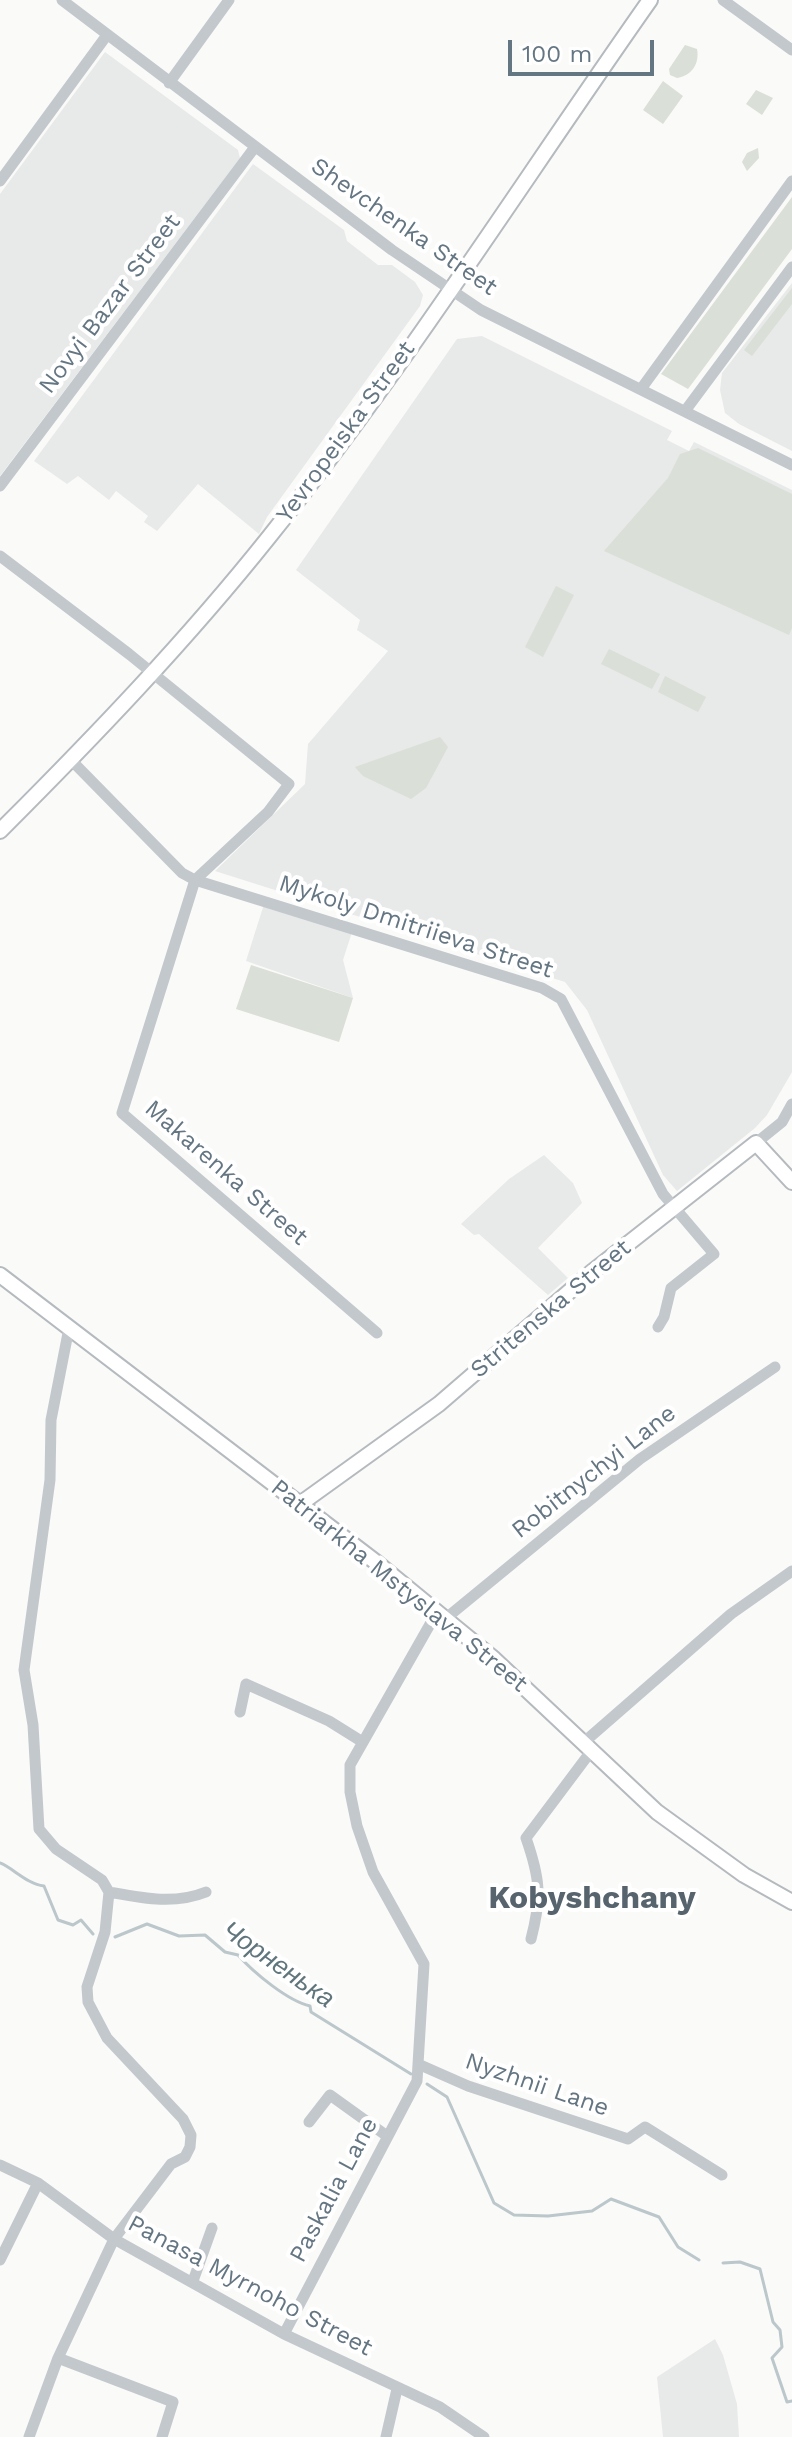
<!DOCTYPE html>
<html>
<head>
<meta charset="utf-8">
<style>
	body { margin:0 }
	#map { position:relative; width:792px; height:2437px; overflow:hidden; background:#fafaf8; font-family:"Work Sans",sans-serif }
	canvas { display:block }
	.scale { position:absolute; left:508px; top:40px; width:146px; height:36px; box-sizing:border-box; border:4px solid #657683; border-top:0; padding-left:10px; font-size:24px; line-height:28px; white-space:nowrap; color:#657683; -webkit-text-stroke:6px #fff; paint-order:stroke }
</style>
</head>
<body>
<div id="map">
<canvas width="792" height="2437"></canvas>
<div class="scale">100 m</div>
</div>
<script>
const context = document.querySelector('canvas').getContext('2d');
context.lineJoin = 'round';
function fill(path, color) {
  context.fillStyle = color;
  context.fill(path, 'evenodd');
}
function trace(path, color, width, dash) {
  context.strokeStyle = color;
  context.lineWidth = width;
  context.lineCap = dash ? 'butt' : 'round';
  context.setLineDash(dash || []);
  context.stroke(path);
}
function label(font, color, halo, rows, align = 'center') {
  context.font = font + ' "Work Sans",sans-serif';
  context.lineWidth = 8;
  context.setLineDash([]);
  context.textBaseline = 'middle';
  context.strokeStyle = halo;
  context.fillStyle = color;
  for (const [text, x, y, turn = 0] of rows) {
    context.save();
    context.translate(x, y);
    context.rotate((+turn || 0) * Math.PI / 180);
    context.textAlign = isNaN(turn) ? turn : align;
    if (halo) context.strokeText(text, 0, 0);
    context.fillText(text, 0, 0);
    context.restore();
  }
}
const built = new Path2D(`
	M105,52L238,150L240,158L0,476V194Z
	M253,164L344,230L347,241L378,265H392L415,282L423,295L420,306L267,517L259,534L198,484L157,531L144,522L148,516L116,491L109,500L78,476L67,484L34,461Z
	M792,283V451L739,424L725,413L720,390L722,373Z
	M482,336L672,431L667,440L689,451L694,442L792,490V1072L767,1115L755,1128L677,1191L663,1175L587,1010L565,982L215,871L305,784L308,744L388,651L357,630L360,620L296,570L457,339Z
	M265,901L353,929L343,960L353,998L246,961Z
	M544,1155L573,1183L582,1203L538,1248L568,1278L548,1295L479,1234L474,1235L461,1224L509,1179Z
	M715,2339L723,2355L737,2404L739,2437H663L657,2377Z`);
const green = new Path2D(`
	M685,45L697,49C700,64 691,76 677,78L670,75L669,69Z
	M663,81L683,96L663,124L643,110Z
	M756,90L773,98L762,115L746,104Z
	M758,148L759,158L747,171L742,162L747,153Z
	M792,197V249L688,389L661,374Z
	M792,288V304L752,356L744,350Z
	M698,448L792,494V628L789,635L604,551L668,478L680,454Z
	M556,586L574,595L543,657L525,647Z
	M609,649L660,674L652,689L601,664Z
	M665,676L706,697L698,712L658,692Z
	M440,737L448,747L426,788L411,799L363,776L355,767Z
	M251,965L353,998L339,1042L236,1009Z`);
const stream = new Path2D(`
	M0,1863C13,1868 27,1884 44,1886L58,1920L73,1925L81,1920L93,1934
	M115,1937L147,1924L179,1936L205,1935L225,1952L238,1955C254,1973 288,2001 310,2006L311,2012L411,2074
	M427,2084L447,2097L494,2203L514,2215L548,2216L592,2211L611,2199L659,2217L678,2247L699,2260
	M723,2263L740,2262L760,2269L773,2322L780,2330L782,2347L772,2358L787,2402L792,2401`);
const minor = new Path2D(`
	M62,0L392,250L481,310L792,465
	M723,0L792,50
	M169,83L229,0
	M0,181L107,35
	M641,389L792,181
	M685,411L792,267
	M0,486L255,147
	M0,556L129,654L289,784L268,812L195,880L122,1113L377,1333
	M71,760L182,873L195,880L542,988L561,999L663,1194L714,1254L671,1288L664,1317L658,1327
	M756,1143L782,1122L792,1104
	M69,1328L51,1420L50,1480L24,1670L33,1725L39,1829L56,1849L102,1880L109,1892C142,1898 174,1905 206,1892
	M445,1619L640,1459L775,1367
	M240,1712L246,1684L329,1721L361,1741
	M583,1743L731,1614L792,1571
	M531,1939C542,1897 540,1878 526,1838L592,1750
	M418,2064L468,2086L628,2139L645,2127L722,2175
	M309,2122L330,2095L387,2136
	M0,2165L38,2183L114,2239L284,2334L440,2407L484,2437
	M0,2260L38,2183
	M193,2281L212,2228
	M284,2334L417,2081L424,1964L373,1872L357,1826L350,1792V1765L437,1612
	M58,2358L173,2402L162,2437
	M29,2437L58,2358L114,2239L171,2164L185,2157L190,2147L191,2135L183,2119L107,2038L88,2002L87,1987L105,1932L109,1892
	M386,2437L397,2389`);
const major = new Path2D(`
	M0,831C94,737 186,641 269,537C406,366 524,179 650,0
	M0,1275L377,1563L494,1659L657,1812L744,1875L792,1902
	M300,1504L439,1404L592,1272L756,1143L792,1182`);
const streetNames = [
	["Shevchenka Street",404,227,35],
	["Novyi Bazar Street",110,304,-53],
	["Yevropeiska Street",346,432,-54],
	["Mykoly Dmitriieva Street",416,927,18],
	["Makarenka Street",226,1173,41],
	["Stritenska Street",551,1309,-40],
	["Robitnychyi Lane",594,1472,-38],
	["Patriarkha Mstyslava Street",399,1586,39],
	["Nyzhnii Lane",537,2085,19],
	["Paskalia Lane",334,2190,-62],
	["Panasa Myrnoho Street",250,2286,28]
];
const waterNames = [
	["Чорненька",278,1965,35]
];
const districtNames = [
	["Kobyshchany",592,1899]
];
fill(built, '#e8e9e9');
fill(green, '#dadfd7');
trace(stream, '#bbc7cb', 3);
trace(major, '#b5babe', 18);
trace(minor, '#c3c8cc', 11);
trace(major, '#fff', 14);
label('24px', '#657683', '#fff', streetNames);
label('italic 26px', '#60757c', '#fff', waterNames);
label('bold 32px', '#57646e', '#fff', districtNames);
</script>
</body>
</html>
